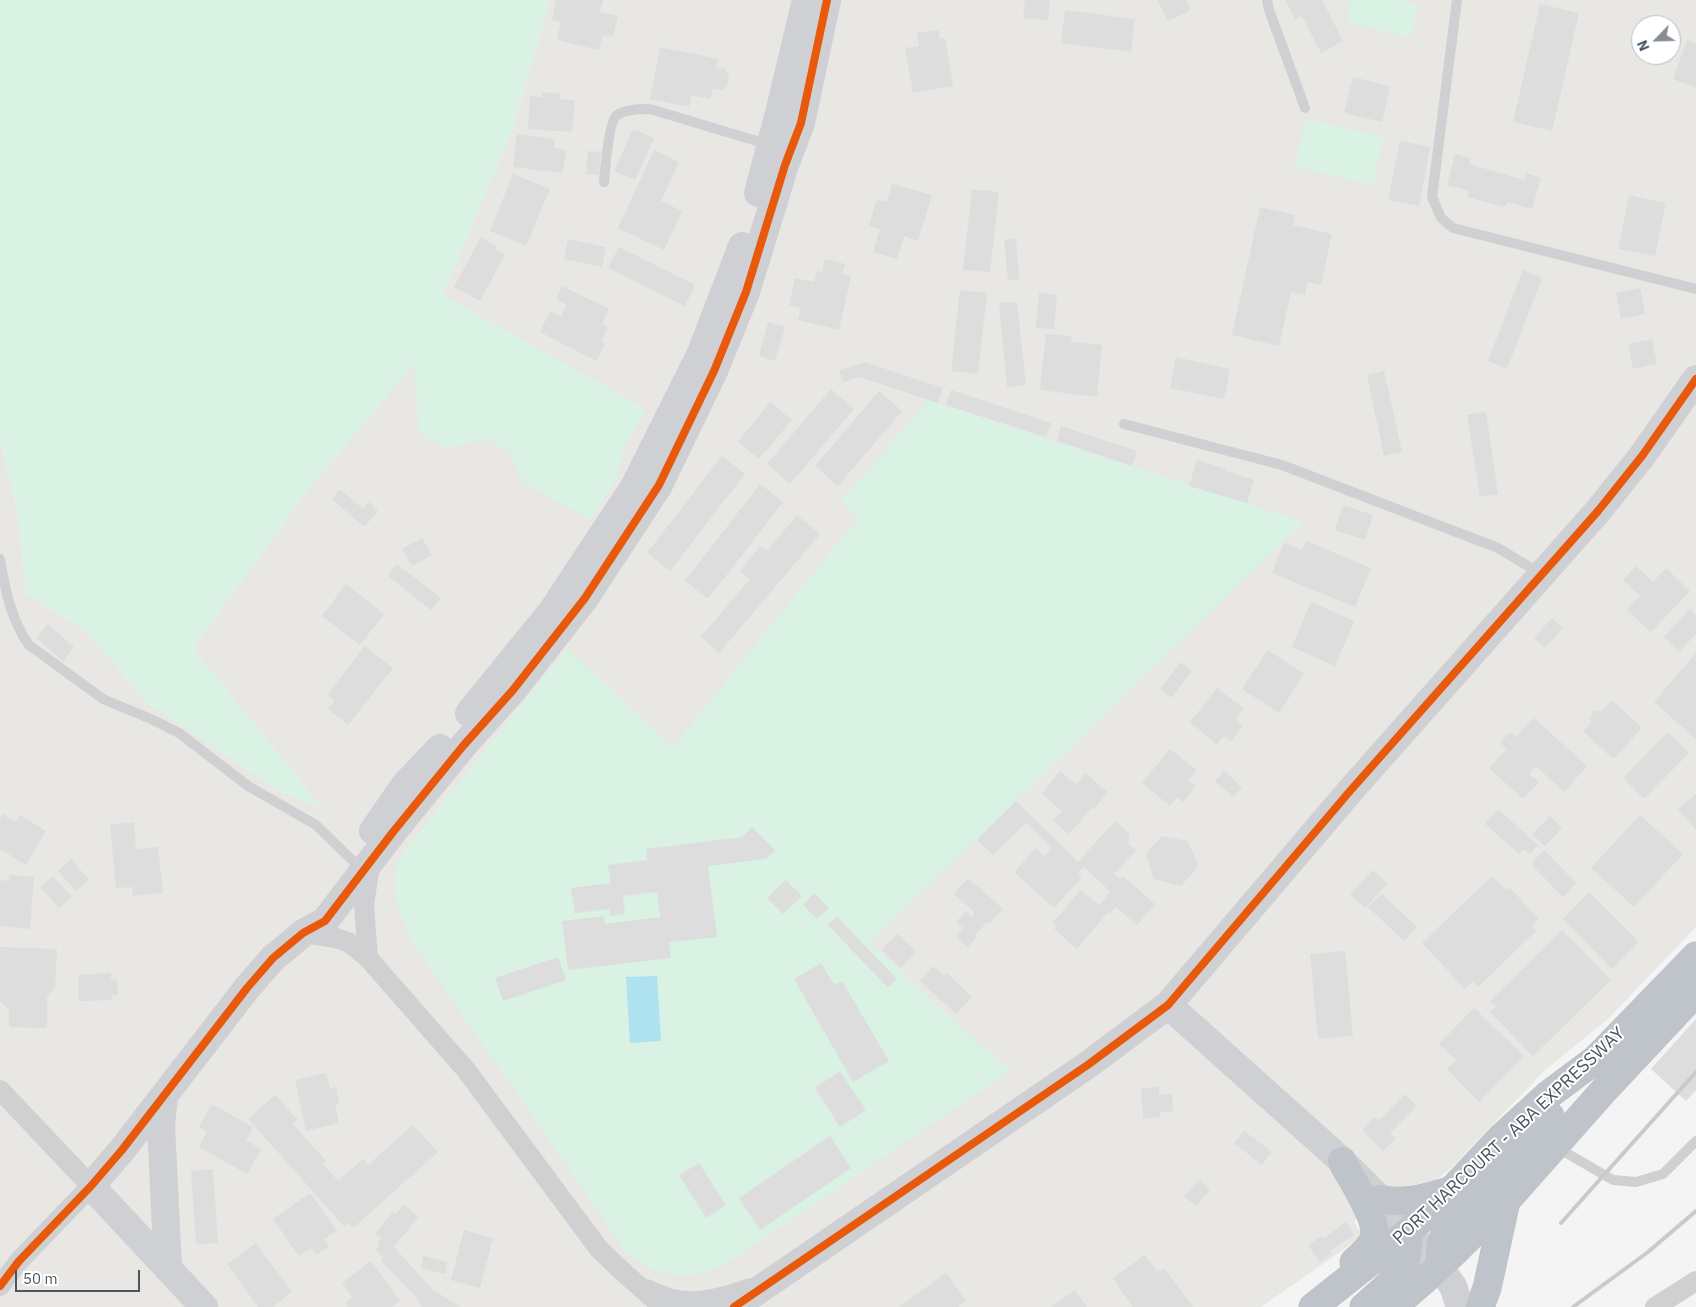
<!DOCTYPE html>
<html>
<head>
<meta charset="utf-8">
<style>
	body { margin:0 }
	#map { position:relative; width:1696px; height:1307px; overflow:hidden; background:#f4f4f4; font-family:"IBM Plex Sans",sans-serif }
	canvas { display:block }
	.north { position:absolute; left:1631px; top:15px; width:50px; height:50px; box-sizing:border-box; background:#fff; border:1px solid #b7bbc0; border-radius:50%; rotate:246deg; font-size:14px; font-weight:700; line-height:20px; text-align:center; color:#4a5661 }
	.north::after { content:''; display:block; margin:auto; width:18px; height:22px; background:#868d94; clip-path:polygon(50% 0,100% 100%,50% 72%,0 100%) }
	.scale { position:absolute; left:15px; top:1270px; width:125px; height:22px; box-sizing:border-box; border:2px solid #4a5661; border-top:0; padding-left:6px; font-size:15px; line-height:18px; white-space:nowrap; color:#4a5661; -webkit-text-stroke:4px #fff; paint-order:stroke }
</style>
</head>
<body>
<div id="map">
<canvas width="1696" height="1307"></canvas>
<div class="north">N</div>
<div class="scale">50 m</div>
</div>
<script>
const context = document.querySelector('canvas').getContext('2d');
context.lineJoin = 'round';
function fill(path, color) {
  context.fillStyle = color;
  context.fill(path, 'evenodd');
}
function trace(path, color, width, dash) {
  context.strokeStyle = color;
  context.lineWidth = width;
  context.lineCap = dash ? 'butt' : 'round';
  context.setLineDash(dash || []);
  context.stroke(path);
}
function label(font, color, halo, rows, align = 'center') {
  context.font = font + ' "IBM Plex Sans",sans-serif';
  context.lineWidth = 4;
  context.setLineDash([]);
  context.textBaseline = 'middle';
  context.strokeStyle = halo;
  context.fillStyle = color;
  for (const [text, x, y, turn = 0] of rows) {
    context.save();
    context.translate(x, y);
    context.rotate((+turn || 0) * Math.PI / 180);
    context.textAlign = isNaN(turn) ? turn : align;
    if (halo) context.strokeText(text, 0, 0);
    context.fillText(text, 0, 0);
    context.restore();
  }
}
const commercial = new Path2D(`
	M550,0H1696V927L1609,1018L1544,1071L1450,1169L1432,1183L1401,1190L1385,1187L1354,1222L1363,1236L1261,1307H0V440L18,513L26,594L86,631L147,702L280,791L321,807L193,648L305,494L414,363L512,131ZM1641,25H1671V55H1641Z`);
const green = new Path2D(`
	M0,0H550L512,131L443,295L646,409L624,448L617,478L592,520L522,483L510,452L486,439L456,446L440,447L419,430L414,364L305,494L193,648L322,808L280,791L147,702L86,631L26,594L18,513L0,440Z
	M1351,0H1400L1419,5L1410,38L1346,21Z
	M1305,119L1384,137L1373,185L1295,167Z
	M928,400L1304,522L869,943L1010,1071L728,1263C687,1283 665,1279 628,1255L410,939L396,901L394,873L400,856L531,692L568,648L672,748L858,518L841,502Z`);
const water = new Path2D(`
	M657,976L661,1041L630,1043L626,977Z`);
const building = new Path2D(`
	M556,0H603L600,12L618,16L613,37L603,35L599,50L557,40L561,22L552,20Z
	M1025,0H1050L1048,20L1023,18Z
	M1157,0H1186L1191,10L1168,21Z
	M1285,0H1322L1343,41L1321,53L1302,16L1295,19Z
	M1540,4L1579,13L1552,131L1513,122Z
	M1065,10L1135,19L1131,52L1061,43Z
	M938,30L940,39L945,38L953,86L913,93L905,48L919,46L917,33Z
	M1687,40L1696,44V88L1673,79Z
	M660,47L718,59L716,67L725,69L729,76L727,85L722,90L713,88L710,99L691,95L689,107L650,99Z
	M1353,77L1390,86L1382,122L1344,113Z
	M542,92L560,94V99L575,100L572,132L528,129L530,96L542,97Z
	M636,130L654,138L635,180L614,171L632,131Z
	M517,134L554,139V148L566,150L563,173L513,167Z
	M1400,141L1430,147L1419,206L1388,200Z
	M654,150L679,162L661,201L682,211L664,250L618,228Z
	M588,151L601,152L599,175L586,174Z
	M1455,154L1471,158L1469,164L1524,180L1526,173L1541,178L1532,209L1507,202L1505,207L1467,197L1469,191L1447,185Z
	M513,174L550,189L526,246L490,231Z
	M892,184L932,195L918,241L904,236L897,259L873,252L880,229L869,226L877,199L887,202Z
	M972,189L999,192L990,272L963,270Z
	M1629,195L1666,203L1655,256L1618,249Z
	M1260,207L1295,215L1293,225L1332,234L1321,285L1307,282L1305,295L1291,292L1279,346L1232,335Z
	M481,237L497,246L495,249L505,254L480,301L454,287Z
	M568,239L606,247L602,267L564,259Z
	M1016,239L1019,279L1008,280L1004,240Z
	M619,247L695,285L685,306L608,268Z
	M825,259L845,264L842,274L851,276L839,330L798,320L801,308L789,305L795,278L814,282L817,271L822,272Z
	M1523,270L1542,278L1507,369L1488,361Z
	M562,286L609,309L602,324L608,327L601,342L605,344L596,361L540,332L550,311L561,317L566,305L556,299Z
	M1640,288L1645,314L1621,319L1616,293Z
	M960,290L987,293L978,374L951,371Z
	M1039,293L1057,295L1054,329L1036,328Z
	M1017,302L1026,385L1007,387L999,303Z
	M768,322L785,327L775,361L759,356Z
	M1046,334L1072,336L1071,342L1102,345L1097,397L1040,390Z
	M1652,339L1657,364L1633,369L1628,344Z
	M1176,357L1230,369L1224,399L1170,388Z
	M865,362L943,388L938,403L860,377L843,382L839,370Z
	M1384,371L1402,452L1384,456L1367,375Z
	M831,389L854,409L790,484L767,464Z
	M951,390L1051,423L1046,437L946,405Z
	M879,391L902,411L838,486L815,466Z
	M770,402L792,420L759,459L738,442Z
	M1486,412L1498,494L1480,497L1467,415Z
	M1061,426L1137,451L1132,466L1057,441Z
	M722,456L745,474L670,571L647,553Z
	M1197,460L1226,469V471L1254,480L1247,503L1189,486Z
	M760,484L783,502L708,599L685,581Z
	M340,489L363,509L369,502L378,511L364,527L332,499Z
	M1343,505L1373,515L1365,540L1335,530Z
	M797,515L820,534L719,653L701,637L750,579L740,571L760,546L767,551Z
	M422,538L432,555L412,566L402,549Z
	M1306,541L1371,568L1355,607L1272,573L1284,543L1302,550Z
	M397,564L441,598L431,610L388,576Z
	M1636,566L1653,582L1666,568L1690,591L1651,632L1627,610L1640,596L1623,580Z
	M346,584L384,614L360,645L322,616Z
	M1311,602L1354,621L1335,666L1292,647Z
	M1690,609L1696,615V634L1679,652L1664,637Z
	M1552,618L1563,628L1545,648L1534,638Z
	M48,624L74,647L63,661L36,638Z
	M365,646L393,668L348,725L328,709L335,701L327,695Z
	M1268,650L1304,674L1279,713L1242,689Z
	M1696,653V739L1654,702Z
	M1181,662L1192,671L1171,698L1160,689Z
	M1217,688L1244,709L1236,719L1243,726L1231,741L1224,736L1217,745L1190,722Z
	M1612,700L1642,728L1613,759L1583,731L1591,723L1590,716L1595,711H1602Z
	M1534,718L1587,766L1564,792L1536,766L1529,774L1539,782L1523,799L1489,768L1507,749L1500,743L1510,732L1516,737Z
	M1668,732L1689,753L1644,799L1623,778Z
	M1170,749L1197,770L1188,780L1196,786L1183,802L1177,797L1170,806L1142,783Z
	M1060,771L1076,784L1085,773L1108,792L1094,809L1092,808L1069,834L1053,821L1062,811L1042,794Z
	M1224,771L1242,787L1233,797L1215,781Z
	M1696,794V830L1678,809Z
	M1016,801L1078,862L1115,821L1129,833V845L1136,850L1114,874L1120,879L1123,876L1155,904L1137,925L1116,907L1110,914L1108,912L1077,949L1054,929L1057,926L1053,923L1080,890L1100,905L1110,891L1084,867L1078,873L1082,877L1054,908L1014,872L1036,848L1044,856L1052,848L1026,823L993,855L977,840Z
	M1498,809L1538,845L1530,854L1524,849L1519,854L1485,824Z
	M3,814L16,822L20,815L46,831L26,865L0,849V819Z
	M1640,815L1683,854L1634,907L1591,868Z
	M1550,816L1562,828L1545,846L1532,834Z
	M134,822L136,849L158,847L163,893L133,896L132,887L116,888L110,825Z
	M752,827L775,850L766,859L708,866L717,937L669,942L671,958L568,970L562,921L604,916L605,924L660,917L657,892L623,896L625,914L610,916V909L575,913L571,888L611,883L608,865L647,860L646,849L742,837Z
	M1162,836L1188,841L1198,866L1181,886L1154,879L1146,854Z
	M1544,850L1576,883L1563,897L1531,864Z
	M71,859L89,880L76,891L58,871Z
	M1373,870L1387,883L1365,908L1350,894Z
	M9,875L34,877L30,929L0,926V880L9,881Z
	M53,876L72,897L59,908L40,887Z
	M1492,876L1506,890L1509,887L1539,919L1532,926L1536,931L1478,987L1473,981L1465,989L1422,943Z
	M968,878L1003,909L989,924L987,922L975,935L977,937L968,947L956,936L963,928L956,922L966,911L972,917L975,913L954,894Z
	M786,880L802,896L783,914L767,898Z
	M1589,892L1639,942L1612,969L1563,919Z
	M814,893L829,908L817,919L803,905Z
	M1382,894L1417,927L1404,941L1368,907Z
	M837,917L897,979L888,988L828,925Z
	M1562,930L1611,980L1533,1056L1490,1012L1496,1006L1490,1001Z
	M897,934L916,951L901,968L882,950Z
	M0,947L57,949L55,988L47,996V1028L9,1027V1010L0,1001Z
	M1345,951L1353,1036L1318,1039L1310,954Z
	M558,957L566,980L503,1001L495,978Z
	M821,963L834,985L842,981L889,1061L853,1082L794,979Z
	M933,966L944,976L947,973L972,997L956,1014L920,981Z
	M111,973V980L117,979L118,995H112V1000L79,1001L78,975Z
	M1474,1008L1524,1056L1479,1102L1447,1069L1456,1060L1439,1044Z
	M1696,1019V1090L1686,1101L1651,1069Z
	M840,1071L866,1110L840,1127L815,1088Z
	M326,1073L330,1088L336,1087L339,1104H335L339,1123L306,1131L295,1080Z
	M1159,1087V1095L1172,1094L1173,1111L1160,1112L1161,1117L1143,1119L1141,1088Z
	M1405,1094L1417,1106L1390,1133L1395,1139L1383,1151L1362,1130L1375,1117L1378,1121Z
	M275,1095L297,1119L293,1124L326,1161L323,1164L338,1181L363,1159L368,1165L413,1125L438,1152L353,1228L348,1223L344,1226L248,1119Z
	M212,1104L253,1127L246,1140L261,1149L247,1174L199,1147L207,1132L199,1127Z
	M1244,1131L1272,1152L1262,1165L1234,1143Z
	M830,1136L851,1168L760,1230L739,1198Z
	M699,1163L726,1205L706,1218L679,1175Z
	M213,1169L218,1243L196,1244L191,1171Z
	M1199,1180L1210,1190L1196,1206L1184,1196Z
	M310,1193L337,1231L324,1239L329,1247L316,1255L311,1248L299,1256L273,1219Z
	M404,1204L418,1217L394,1247L433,1290L461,1307H424L419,1304L420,1301L381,1261L383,1257L376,1250L379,1246L377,1244L381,1239L375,1234L393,1212L396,1214Z
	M1346,1222L1354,1235L1330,1251L1332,1254L1320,1262L1308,1245L1322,1236L1324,1238Z
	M464,1230L493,1238L480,1288L451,1280Z
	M256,1243L292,1292L272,1307H258L227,1264Z
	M1145,1255L1157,1271L1165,1269L1193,1307H1133L1113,1278Z
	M423,1256L447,1262L445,1274L421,1268Z
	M371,1261L400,1301L391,1307H348L345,1303L353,1298L342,1283Z
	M946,1273L966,1301L958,1307H899Z
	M1075,1290L1087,1307H1051Z`);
const lane = new Path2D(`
	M1267,0L1269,10L1305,108
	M1457,0L1432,197L1441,218L1453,228L1696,289
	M604,182C605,170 609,122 616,116C625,109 640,109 650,109L770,145
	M1124,424L1282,465L1498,548L1541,574
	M0,559C5,589 11,620 29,645L103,699L151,719L179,733L248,786L316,825L353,861
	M1556,1147L1613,1180L1636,1182L1663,1174L1696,1141`);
const street = new Path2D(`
	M303,933L336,938L350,943L368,958L466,1070L599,1249L622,1271L657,1302L659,1307
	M368,958L364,905L370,864
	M0,1090L91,1186L19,1261L0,1286
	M646,1289C655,1292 663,1297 672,1299C698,1306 726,1296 751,1288
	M1655,1307L1696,1281`);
const secondary = new Path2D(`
	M758,193L779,113L806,0
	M469,713L552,611L634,487L701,353L742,246
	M373,831L404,786L440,748
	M1168,1005L1342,1161L1380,1199L1439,1267L1453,1286L1460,1307
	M164,1096L161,1125L168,1269
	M204,1307L91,1186L122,1150L247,988L273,958L288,946L303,933L325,921L393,832L463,746L513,690L585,598L659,485L714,371L746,292L785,165L801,123L827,0
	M734,1307L1089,1064L1168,1005L1350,791L1598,511L1642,456L1696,379`);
const highway = new Path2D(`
	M1342,1161C1351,1179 1382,1222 1373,1241C1369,1249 1361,1256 1354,1262
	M1380,1199C1405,1205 1426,1198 1449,1191
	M1439,1267L1441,1243L1452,1221L1550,1116
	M1313,1307L1409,1231L1451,1191L1501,1138L1548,1095L1595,1060L1696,956
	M1364,1307C1376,1296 1396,1281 1403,1267C1409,1256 1408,1242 1409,1231
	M1393,1307L1439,1267L1506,1201L1606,1088L1696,992
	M1480,1307L1487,1288L1506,1201`);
const rail = new Path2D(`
	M1561,1223L1696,1072
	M1573,1307L1648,1252L1696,1211`);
const cycleway = new Path2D(`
	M0,1286L19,1261L91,1186L122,1150L247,988L273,958L303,933L325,921L393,832L463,746L513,690L585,598L659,485L714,371L746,292L785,165L801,123L827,0
	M734,1307L1089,1064L1168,1005L1350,791L1598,511L1642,456L1696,379`);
const streetNames = [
	["PORT HARCOURT - ABA EXPRESSWAY",1509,1136,-43]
];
fill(commercial, '#e8e7e3');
fill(green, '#d9f2e3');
fill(water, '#aee2f0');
fill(building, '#ddddde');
trace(highway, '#b9bec3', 29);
trace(lane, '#ced0d2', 10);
trace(street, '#ced0d2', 20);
trace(secondary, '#ced0d4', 28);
trace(highway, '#bec4c9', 28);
trace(rail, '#c9cacc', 4);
trace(cycleway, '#e8590c', 8);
label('18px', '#4a5661', '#fff', streetNames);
</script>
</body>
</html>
